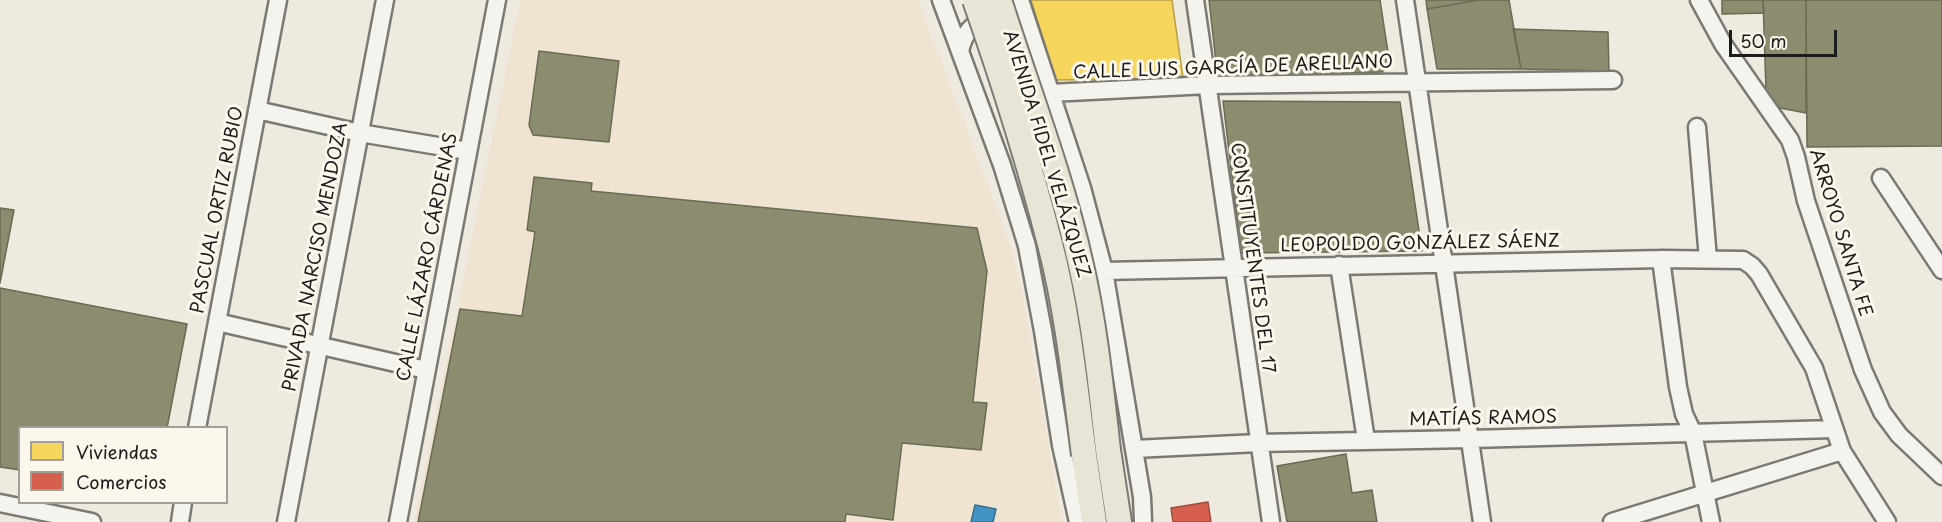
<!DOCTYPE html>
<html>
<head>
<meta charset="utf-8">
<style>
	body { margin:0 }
	#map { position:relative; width:1942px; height:522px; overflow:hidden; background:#efeae0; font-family:"Playpen Sans",sans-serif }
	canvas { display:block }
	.legend { position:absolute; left:18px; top:426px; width:210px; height:78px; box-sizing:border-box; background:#fbf7ec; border:2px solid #a29f99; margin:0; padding:8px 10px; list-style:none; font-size:18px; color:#1c1c1c }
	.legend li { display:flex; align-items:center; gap:12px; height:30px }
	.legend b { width:30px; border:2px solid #a29f99 }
	.scale { position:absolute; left:1729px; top:30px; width:108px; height:27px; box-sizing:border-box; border:3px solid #1c1c1c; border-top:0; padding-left:8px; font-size:18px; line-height:21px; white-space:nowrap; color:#1c1c1c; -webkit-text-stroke:4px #fbf7ec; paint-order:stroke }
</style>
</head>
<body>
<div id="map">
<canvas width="1942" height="522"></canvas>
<ul class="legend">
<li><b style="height:16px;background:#f6d55c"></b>Viviendas</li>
<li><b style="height:16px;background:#d6604d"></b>Comercios</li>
</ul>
<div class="scale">50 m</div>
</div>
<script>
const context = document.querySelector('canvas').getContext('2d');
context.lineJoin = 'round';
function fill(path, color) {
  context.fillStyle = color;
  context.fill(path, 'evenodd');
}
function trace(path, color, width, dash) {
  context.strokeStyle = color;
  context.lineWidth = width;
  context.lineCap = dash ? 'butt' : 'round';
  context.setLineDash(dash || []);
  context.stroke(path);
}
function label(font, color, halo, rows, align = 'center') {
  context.font = font + ' "Playpen Sans",sans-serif';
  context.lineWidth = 6;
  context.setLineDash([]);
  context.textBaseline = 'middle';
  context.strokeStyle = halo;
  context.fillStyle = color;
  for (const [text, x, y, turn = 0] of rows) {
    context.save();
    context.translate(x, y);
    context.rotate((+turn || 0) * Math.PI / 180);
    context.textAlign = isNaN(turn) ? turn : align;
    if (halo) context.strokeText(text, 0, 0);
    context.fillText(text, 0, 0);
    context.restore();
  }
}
const built = new Path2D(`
	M520,0H918L1011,247L1023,295L1062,522H414Z`);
const homes = new Path2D(`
	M1031,0H1172L1183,78L1056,80Z`);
const shops = new Path2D(`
	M1208,502L1211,522H1173L1171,508Z`);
const schools = new Path2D(`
	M975,505L996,509L993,522H971Z`);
const industry = new Path2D(`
	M1209,0H1380L1390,65L1382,72L1230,78L1217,71Z
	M1426,0H1479L1427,9Z
	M1479,0H1509L1521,69H1437L1427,9Z
	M1722,0H1763L1764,13L1722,14Z
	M1763,0H1806V113L1780,108L1766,91Z
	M1806,0H1942V146L1807,147Z
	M1513,29L1608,32L1609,71L1521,69Z
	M539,51L619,61L609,142L533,135L529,125Z
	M1223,101L1400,102L1422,251L1241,253Z
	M534,177L592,183L591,191L977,228L987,271L973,402L987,403L981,450L902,443L893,520L846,514L845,522H418L460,309L522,316L535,232L527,230Z
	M0,208L14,210L0,283Z
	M0,288L187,324L167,428H20V470L0,467Z
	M1346,454L1352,493L1372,490L1377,522H1287L1277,466Z`);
const minor = new Path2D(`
	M941,0L1002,165L1027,246L1043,331L1061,445L1078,522
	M1020,0L1082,188L1104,271L1142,497L1143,522
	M1195,0L1271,522
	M1405,0L1482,522
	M1699,0L1723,44L1790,140L1796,157L1806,201L1863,370L1882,412L1899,435L1942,476
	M960,52C963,34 973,22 990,17
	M1050,93L1208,85L1613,80
	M257,110L360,133L468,151
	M1697,127L1708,259
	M1881,178L1942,270
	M1661,259L1678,387L1684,414L1693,433L1711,522
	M1339,265L1366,440
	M1104,271L1661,259L1743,260L1752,266L1759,274L1814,368L1842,451L1887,522
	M217,322L426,370
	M197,428L278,0
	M1134,449L1258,443L1471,439L1834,429
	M0,503L92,522
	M180,522L183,502
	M286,522L385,0
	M398,522L497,0
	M1612,522L1842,451`);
const highway = new Path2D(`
	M1108,450L1119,522
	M1084,455L1094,522`);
const highwayBridge = new Path2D(`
	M975,0C1003,80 1029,162 1050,244C1068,313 1075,385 1084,455
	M999,0C1027,88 1061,175 1081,265C1095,326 1101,388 1108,450`);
const streetNames = [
	["CALLE LUIS GARCÍA DE ARELLANO",1233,68,-2],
	["AVENIDA FIDEL VELÁZQUEZ",1046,154,73],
	["PASCUAL ORTIZ RUBIO",218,210,-79],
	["ARROYO SANTA FE",1840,233,73],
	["LEOPOLDO GONZÁLEZ SÁENZ",1420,244,-1],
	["PRIVADA NARCISO MENDOZA",316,257,-79],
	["CALLE LÁZARO CÁRDENAS",428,257,-79],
	["CONSTITUYENTES DEL 17",1252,258,82],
	["MATÍAS RAMOS",1483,419,-1]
];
fill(built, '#eee4d1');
fill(homes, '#f6d55c');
trace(homes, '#b59e49', 1.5);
fill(shops, '#d6604d');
trace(shops, '#9e4c3e', 1.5);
fill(schools, '#4393c3');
trace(schools, '#376f91', 1.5);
fill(industry, '#8c8c6e');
trace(industry, '#6a6a55', 1.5);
trace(minor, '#7b7974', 21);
trace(highway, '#7b7974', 28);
trace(minor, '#f5f3ee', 16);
trace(highway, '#e8e5d6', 24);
trace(highwayBridge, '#7b7974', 28, []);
trace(highwayBridge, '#e8e5d6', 24);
label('18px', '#1c1c1c', '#fbf7ec', streetNames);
</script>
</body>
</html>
